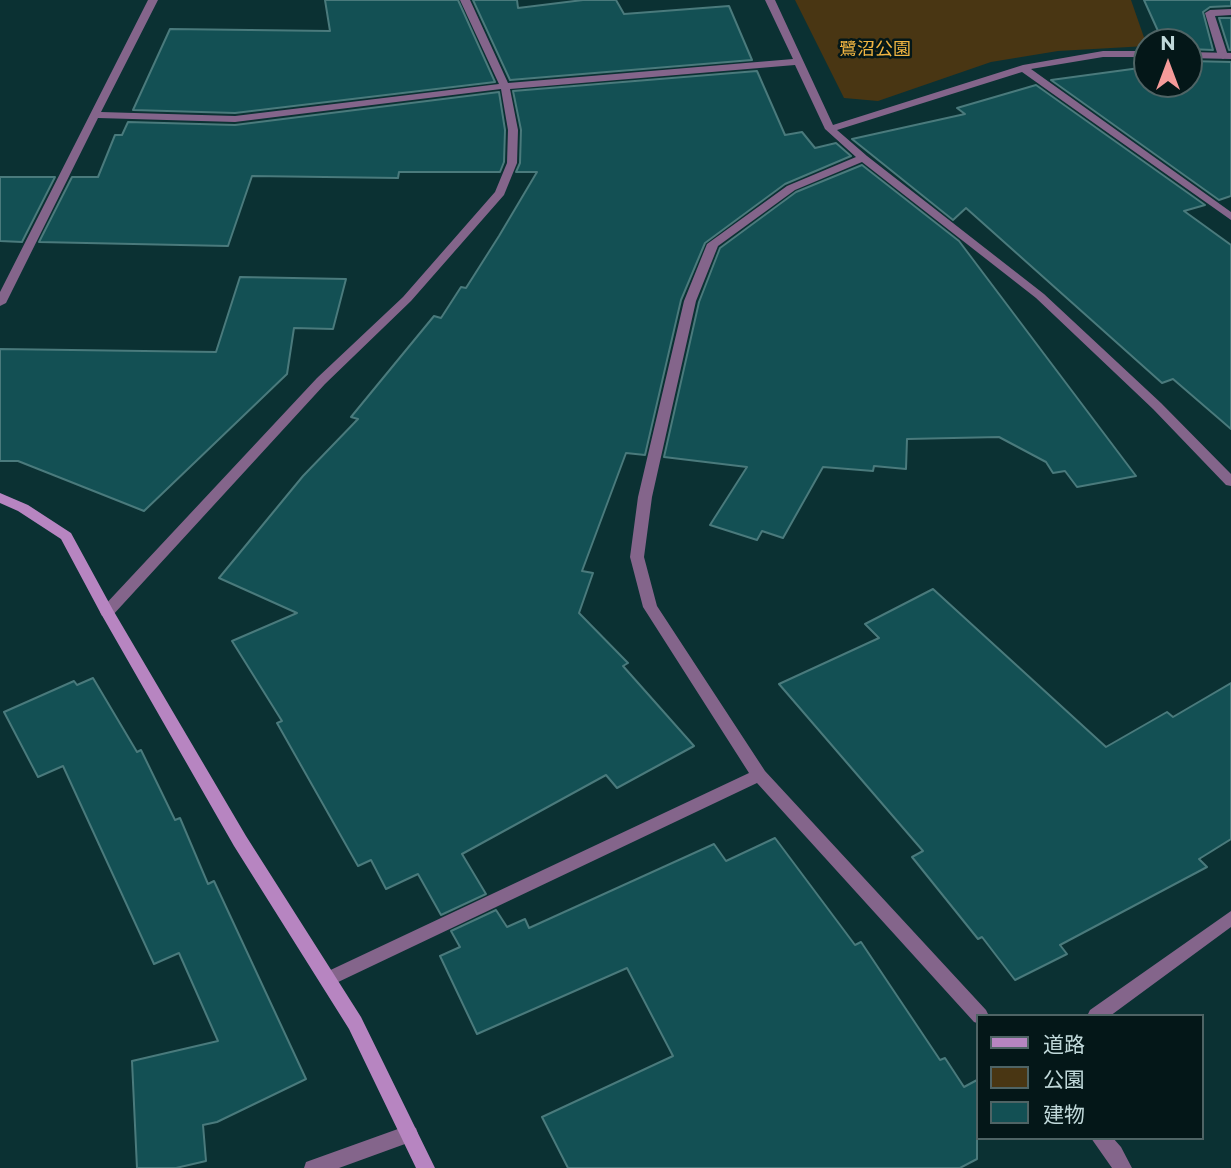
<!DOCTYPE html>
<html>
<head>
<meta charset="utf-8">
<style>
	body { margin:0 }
	#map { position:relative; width:1231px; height:1168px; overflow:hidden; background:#0b3133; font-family:Montserrat,"Noto Sans JP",sans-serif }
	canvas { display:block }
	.legend { position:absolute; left:976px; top:1014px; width:228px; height:126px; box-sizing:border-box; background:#041718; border:2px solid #4f6465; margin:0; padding:9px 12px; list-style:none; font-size:21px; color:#c0d8d9 }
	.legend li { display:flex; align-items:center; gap:14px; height:35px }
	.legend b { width:35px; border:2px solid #4f6465 }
	.north { position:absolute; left:1133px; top:28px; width:70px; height:70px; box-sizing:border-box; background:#041718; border:2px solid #4f6465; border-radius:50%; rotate:0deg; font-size:19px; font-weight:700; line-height:28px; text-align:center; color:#c0d8d9 }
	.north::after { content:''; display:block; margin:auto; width:24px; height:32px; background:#f59b9a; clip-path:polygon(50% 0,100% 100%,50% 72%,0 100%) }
</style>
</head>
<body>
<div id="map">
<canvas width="1231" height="1168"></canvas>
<ul class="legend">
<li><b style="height:9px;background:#b785c1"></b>道路</li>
<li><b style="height:19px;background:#493613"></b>公園</li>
<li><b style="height:19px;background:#135054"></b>建物</li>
</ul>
<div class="north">N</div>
</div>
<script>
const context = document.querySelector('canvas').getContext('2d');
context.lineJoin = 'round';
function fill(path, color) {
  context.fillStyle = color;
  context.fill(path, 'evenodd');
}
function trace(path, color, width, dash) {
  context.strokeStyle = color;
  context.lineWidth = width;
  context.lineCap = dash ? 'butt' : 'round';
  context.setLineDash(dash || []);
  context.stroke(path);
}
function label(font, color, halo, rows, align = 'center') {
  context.font = font + ' Montserrat,"Noto Sans JP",sans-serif';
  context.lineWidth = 5;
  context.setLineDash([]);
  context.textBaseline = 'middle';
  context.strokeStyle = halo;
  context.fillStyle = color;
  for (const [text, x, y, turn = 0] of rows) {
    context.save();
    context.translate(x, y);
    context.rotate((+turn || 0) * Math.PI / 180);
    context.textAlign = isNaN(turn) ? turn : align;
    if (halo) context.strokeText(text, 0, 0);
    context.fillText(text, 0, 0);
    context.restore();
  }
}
const green = new Path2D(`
	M795,0H1131L1147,46L1058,51L991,62L878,101L844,98Z`);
const building = new Path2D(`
	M325,0H458L495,82L235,113L133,110L170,29L330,31Z
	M473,0H517L518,8L583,0H616L624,14L729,6L752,60L510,80Z
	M1144,0H1231V6L1210,7L1203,12L1213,50L1189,49V42H1163Z
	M1219,18H1231V50H1229Z
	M1189,61L1231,62V196L1219,200L1051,80L1147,67V84H1189Z
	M757,71L785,135L802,132L815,148L836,143L851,156L785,184L705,243L681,300L645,455L626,453L582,571L593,573L579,613L628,663L623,666L694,746L617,788L606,775L462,854L486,894L441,915L418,874L386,889L371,860L358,866L277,723L282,721L232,641L297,613L219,578L303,476L358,419L351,417L434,316L441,318L461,287L466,288L499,236L537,172H516L520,163L521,130L513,91Z
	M1036,85L1205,205L1184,211L1231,245V429L1173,379L1162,383L966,208L953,220L852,139L965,114L957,108Z
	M499,92L505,130L504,162L500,172H399L398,178L252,176L228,246L39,242L72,177H98L115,135H122L128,122L235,125Z
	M862,165L959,241L1136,476L1077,487L1065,471L1053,473L1046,462L999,437L907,439L906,469L874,466L873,471L823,467L783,538L762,531L757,540L710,525L747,467L664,457L699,302L720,248L796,192Z
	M0,177H55L22,242L0,241Z
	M240,277L346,279L333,329L294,328L287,374L144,511L18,461H0V349L216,352Z
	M933,589L1106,747L1167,712L1173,717L1231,683V839L1199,859L1207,867L1060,945L1067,954L1015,980L982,937L978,939L912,857L923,851L779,684L879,638L865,624Z
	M93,678L137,752L141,750L175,820L180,818L208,884L214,881L306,1079L217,1122L203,1125L206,1161L176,1168H137L132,1061L218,1041L179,953L154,964L63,766L38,777L4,712L74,681L77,685Z
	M775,838L855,945L861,942L940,1060L945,1058L964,1087L977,1080V1159L960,1168H568L542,1117L673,1056L627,968L477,1034L440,956L460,947L451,931L496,910L507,927L525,919L529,928L714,844L726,861Z`);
const lane = new Path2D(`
	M1231,9V15L1215,16L1228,56L1223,59L1218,56L1205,13L1210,10Z`);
const street = new Path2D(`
	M148,0H158L101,112L235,116L499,84L460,0H470L508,83L793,59L765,0H775L833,125L1023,65L1103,51H1147V57H1103L1031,69L1231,212V220L1022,72L837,130L867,156L1044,294L1161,403L1231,474V486L1226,485L1153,409L1036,298L862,162L795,190L718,246L696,301L652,497L644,557L657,606L765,771L986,1010L989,1016H977V1023L974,1022L757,783L334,984L328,987L322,984L319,979L322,974L749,773L643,607L630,557L638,497L684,301L707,244L787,186L856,157L825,129L795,65L510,89L518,130L517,163L504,195L411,301L325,384L112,616H102L100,612L102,608L317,378L403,297L495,192L507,163L508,130L501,89L235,122L98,118L6,303L0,306V292Z
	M1189,52L1231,53V59L1189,58Z
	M1231,911V927L1110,1016H1087L1090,1010Z
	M409,1125L416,1128L418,1134L416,1140L339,1168H304L306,1162Z
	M1091,1138H1113L1121,1147L1132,1168H1112Z`);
const secondary = new Path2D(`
	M0,493L28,505L71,533L113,610L246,836L361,1017L435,1168H416L349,1029L234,846L100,612L61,539L18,511L0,503Z`);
const farParknames = [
	["鷺沼公園",875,50]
];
fill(green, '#493613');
fill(building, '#135054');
trace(building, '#4a7a7c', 2);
fill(lane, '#84658b');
fill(street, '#84658b');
fill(secondary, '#b785c1');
label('18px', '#f1b542', '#041718', farParknames);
</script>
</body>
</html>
